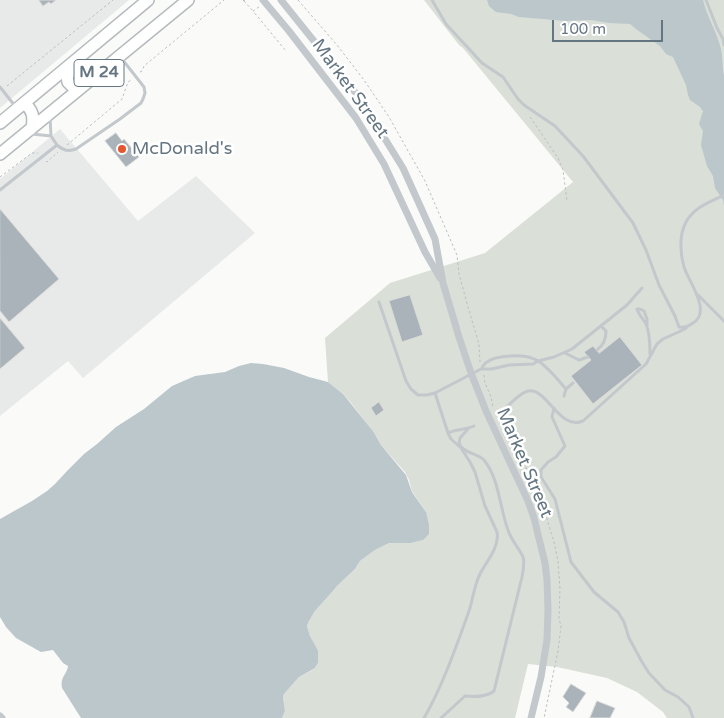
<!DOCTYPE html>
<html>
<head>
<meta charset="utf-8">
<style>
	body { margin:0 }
	#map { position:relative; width:724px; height:718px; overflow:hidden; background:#fafaf8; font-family:"Varela Round",sans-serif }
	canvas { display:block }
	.scale { position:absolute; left:552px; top:20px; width:111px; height:22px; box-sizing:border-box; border:2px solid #657683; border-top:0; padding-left:6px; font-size:15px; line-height:18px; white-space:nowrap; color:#657683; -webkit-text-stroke:4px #fff; paint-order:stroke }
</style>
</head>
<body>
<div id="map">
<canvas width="724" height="718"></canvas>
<div class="scale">100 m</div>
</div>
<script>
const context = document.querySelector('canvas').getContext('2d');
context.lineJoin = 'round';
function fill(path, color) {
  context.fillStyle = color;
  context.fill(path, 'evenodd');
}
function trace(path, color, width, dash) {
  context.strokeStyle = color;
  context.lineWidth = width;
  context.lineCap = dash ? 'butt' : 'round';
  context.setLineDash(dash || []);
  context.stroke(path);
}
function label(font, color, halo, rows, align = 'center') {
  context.font = font + ' "Varela Round",sans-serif';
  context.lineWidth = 5;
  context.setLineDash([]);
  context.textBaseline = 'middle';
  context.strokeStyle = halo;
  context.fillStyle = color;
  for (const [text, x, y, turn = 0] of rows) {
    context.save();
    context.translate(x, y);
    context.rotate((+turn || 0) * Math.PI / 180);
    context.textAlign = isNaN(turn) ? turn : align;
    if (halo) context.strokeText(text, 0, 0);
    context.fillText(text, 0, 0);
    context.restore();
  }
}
const built = new Path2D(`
	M0,0H129L0,108Z
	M60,129L138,221L196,176L255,233L83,378L68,361L0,416V179Z`);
const green = new Path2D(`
	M424,0H724V718H667L663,712L637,692L607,678L557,667L528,664L515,718H282L285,711L283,697L284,694L299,677L311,671L315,668L318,663V654L310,636L307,626L309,621L315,611L332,592L337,586L355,569L360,561L375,550L389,543H411L423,540L426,512L412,491L409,480L405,472L381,445L373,431L351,403L343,394L328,382L325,338L390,283L485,253L573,182L463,48L459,45Z`);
const water = new Path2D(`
	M487,0H703C707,17 717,32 721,49C723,58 722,67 724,76V206L723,200L715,188L713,176L707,166L701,145L703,131L699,124L703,111L700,107L690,100L688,95L686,85L673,57L666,54L660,46L636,29L630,24L609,23L591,20L566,21L519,17L511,14L496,12L489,6Z
	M251,363L263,364L284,368L309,377L328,382L343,394L373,431L381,445L406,475L412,492L426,512L429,525V534L423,540L411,543H389L375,550L360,561L355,569L337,586L332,592L315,611L309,621L307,626L310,636L318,651V663L315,668L310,671L299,677L284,694L283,697L285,711L282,718H81L62,688C60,676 67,675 68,666L63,663L53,650L41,652L16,638L6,627L0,617V519L32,501L47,491L55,484L67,471L84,454L97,444L116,427L144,409L172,386L195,376L225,372L239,366Z`);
const building = new Path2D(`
	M39,0H56L51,4L49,2L43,6Z
	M116,133L122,141L124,139L139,157L126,167L105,141Z
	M0,209L59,279L9,322L0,311Z
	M410,295L423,335L402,342L389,301Z
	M0,318L25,348L0,369Z
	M620,337L642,365L593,404L571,376L591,360L584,352L593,346L599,353Z
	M379,402L384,410L376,416L371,408Z
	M571,684L586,693L573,712L566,707L569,703L563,697Z
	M597,701L615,708L610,718H590Z`);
const path = new Path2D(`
	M243,0L244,1L245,0
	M298,0L337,45L364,80L389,117L425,181L457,255L459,274L468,307L479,344L480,362
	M244,1L253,11
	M259,7L253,11L286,51
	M140,72L142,71L144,66L224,0
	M7,86L113,0
	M530,117L558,158L563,170L567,201
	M67,145L122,99L128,82L131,80
	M46,161L47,162L58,152
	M0,177L32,153H38
	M484,375L485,383L491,397L493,407
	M505,433L511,439L533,481L545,513L554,542L558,561L560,589L559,619L561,626L558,651L544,718`);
const lane = new Path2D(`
	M432,0L446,24L482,63L503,77L518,99L524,105L555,126L583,156L633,223L646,250L659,285L675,316L679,327C684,328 689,326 693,323C712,312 689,282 684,267C680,253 679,235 686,222C694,207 710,202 724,195
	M706,0L717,28L723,39L724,45
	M0,87L15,106
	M32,134L51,136
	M57,145C63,150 67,152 76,149L120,119L141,103L143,99L145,93L144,87L122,59
	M0,190L57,145L51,136L50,117
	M698,295L724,321
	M379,302L406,381L411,389L418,395H427L435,393L481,369H492L509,365L533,364L538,361L554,357L572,349L627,305L642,288
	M647,325V319L644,311L640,309H637C639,315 643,319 646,324C650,333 650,345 650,354
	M597,350C604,345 606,339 606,331L601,326
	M565,353L579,360L588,357
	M482,368C482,367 486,362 487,362C497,355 523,354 534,359C544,362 559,381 566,389L564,396
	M566,389L573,383
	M435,393L448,433
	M554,408L552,417L565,446L556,457L548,462L541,470V477L555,499L571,562L594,592L618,612L624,622L629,638L642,662L649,673L665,690L678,697L689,707L693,718
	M500,412C510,406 517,394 528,391C547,387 559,431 583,421L646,364L657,344L663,339L685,329L688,326
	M424,718C443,685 456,647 469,611C473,599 474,586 480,574C486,562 500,547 497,532L485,506L475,472L470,462L461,448L451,439L448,433C456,429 465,430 474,426
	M441,718L465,696C475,697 487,697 494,691L522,577C523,571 525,563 523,557C519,548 511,540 508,530C500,509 499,478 484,460C478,453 464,454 459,444L460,438L468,429`);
const street = new Path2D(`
	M263,0L289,31L356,118L384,164L425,252L440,278
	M281,0L359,97L403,168L435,239L443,283L459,337L471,373L486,411L528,501L534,518L545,563L547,580L548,610L547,640L541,677L531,718
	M0,716L2,718`);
const primary = new Path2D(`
	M77,66L71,71L67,77L68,82L72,86L85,83
	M24,103C33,110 34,117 32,128
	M0,123L148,0
	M0,154L188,0`);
const markers = [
	[122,149,5,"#e4572e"]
];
const shields = [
	[99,73,50]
];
const shieldNames = [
	["M 24",99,73]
];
const streetNames = [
	["Market Street",350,89,54],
	["Market Street",524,463,67]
];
const poiNames = [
	["McDonald's",132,149]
];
fill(built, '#e8e9e9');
fill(green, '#dadfd7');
fill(water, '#bbc7cb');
fill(building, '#aab3b9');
trace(building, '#dcdcda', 1);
trace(primary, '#b5babe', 14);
trace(path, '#bbbfc2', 1, [2.5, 2.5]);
trace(lane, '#c3c8cc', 3);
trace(street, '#c3c8cc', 7);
trace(primary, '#fff', 11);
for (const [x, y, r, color] of markers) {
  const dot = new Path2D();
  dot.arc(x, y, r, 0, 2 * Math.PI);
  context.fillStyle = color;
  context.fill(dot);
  trace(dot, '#fff', 2);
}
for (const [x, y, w] of shields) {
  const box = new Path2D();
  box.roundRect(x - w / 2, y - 13.5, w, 27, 4);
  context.fillStyle = '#fff';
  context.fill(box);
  trace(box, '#657683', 1);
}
label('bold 16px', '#657683', null, shieldNames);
label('18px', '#657683', '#fff', streetNames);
label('18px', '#657683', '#fff', poiNames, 'left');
</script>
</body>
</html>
